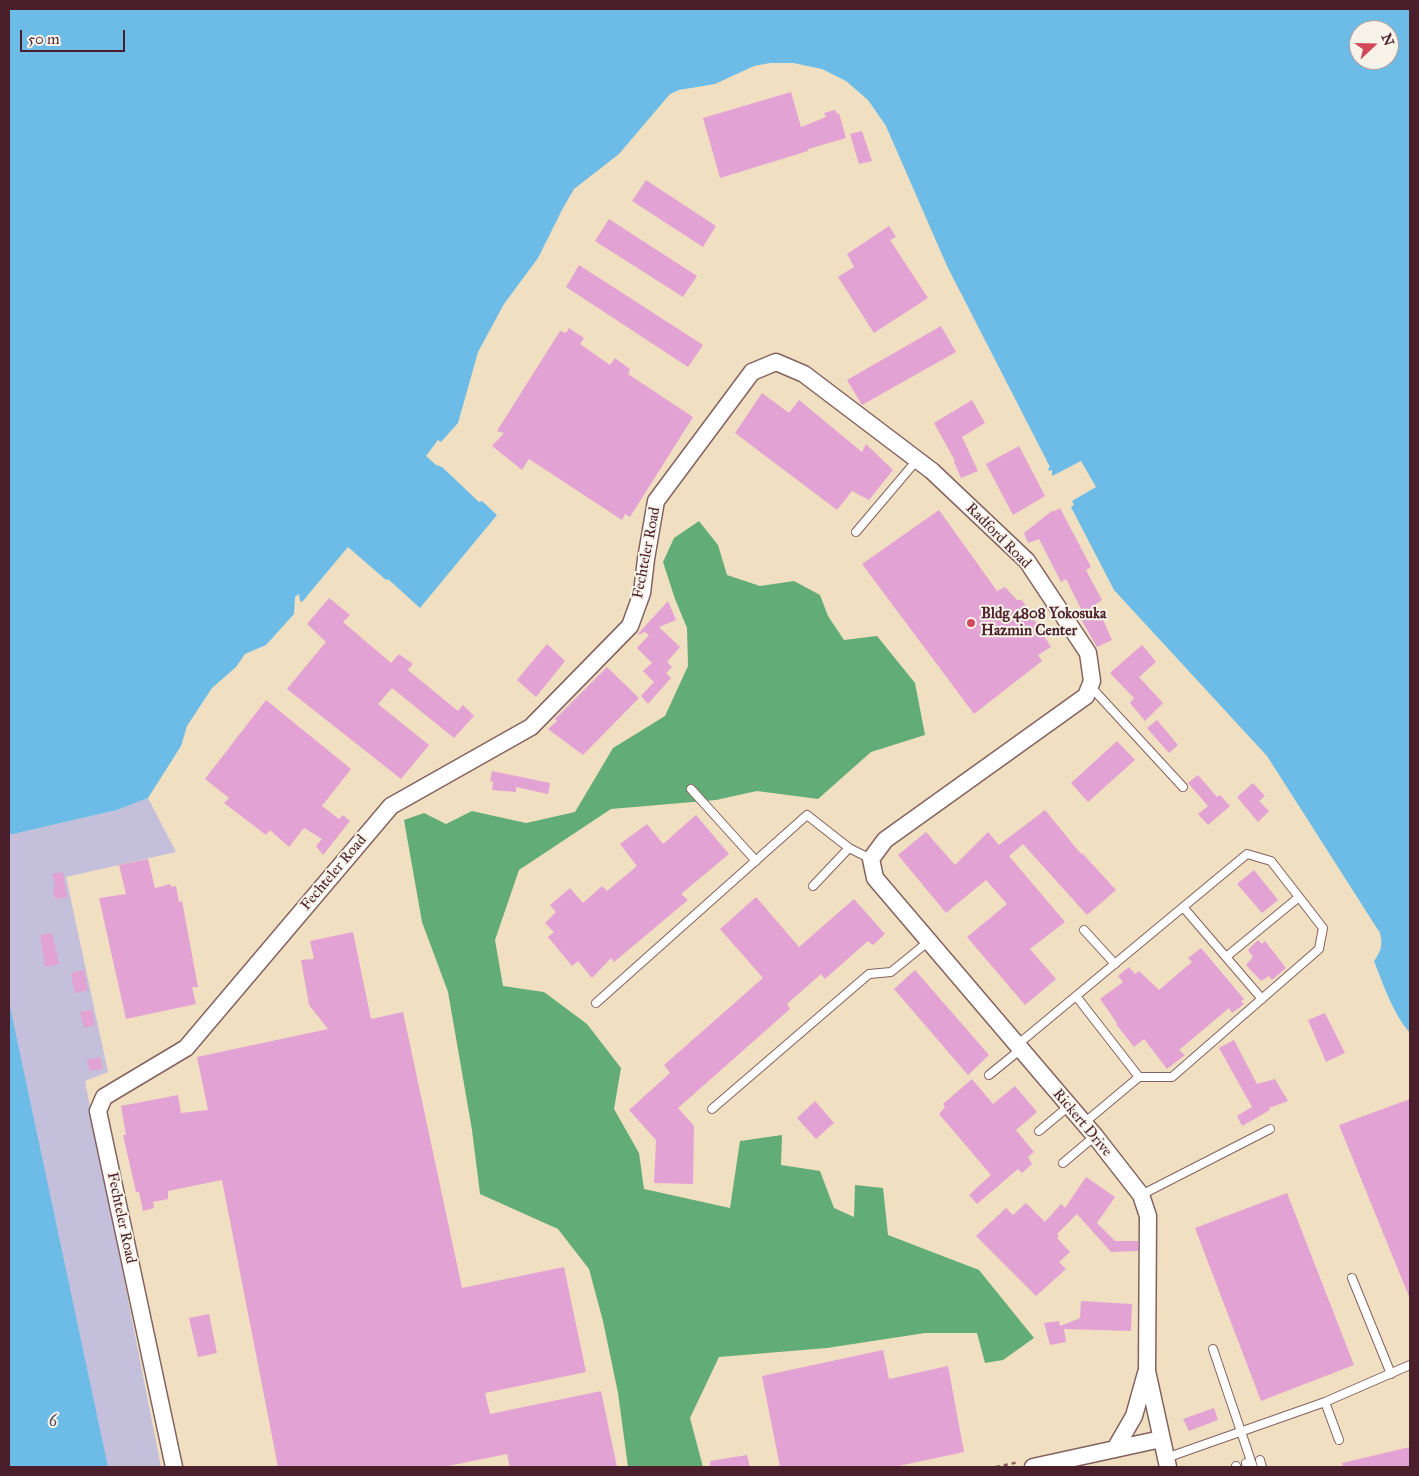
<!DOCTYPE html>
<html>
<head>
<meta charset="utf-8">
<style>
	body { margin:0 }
	#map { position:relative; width:1419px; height:1476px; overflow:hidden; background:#f1dfc1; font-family:"IM FELL Great Primer",serif }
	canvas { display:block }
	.frame { position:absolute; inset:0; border:10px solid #4a1f2b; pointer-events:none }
	.north { position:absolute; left:1349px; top:20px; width:50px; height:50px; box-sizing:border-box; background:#f7f3e8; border:1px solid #b29e9c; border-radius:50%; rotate:69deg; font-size:14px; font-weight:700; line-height:20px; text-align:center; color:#4a1f2b }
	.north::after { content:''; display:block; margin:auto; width:18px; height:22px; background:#d1495b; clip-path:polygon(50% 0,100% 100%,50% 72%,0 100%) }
	.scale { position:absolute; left:20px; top:30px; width:105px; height:22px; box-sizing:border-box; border:2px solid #4a1f2b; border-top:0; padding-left:6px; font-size:15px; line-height:18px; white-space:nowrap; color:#4a1f2b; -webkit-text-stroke:4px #f7f3e8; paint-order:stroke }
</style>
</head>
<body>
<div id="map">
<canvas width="1419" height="1476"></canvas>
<div class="frame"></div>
<div class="north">N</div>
<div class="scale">50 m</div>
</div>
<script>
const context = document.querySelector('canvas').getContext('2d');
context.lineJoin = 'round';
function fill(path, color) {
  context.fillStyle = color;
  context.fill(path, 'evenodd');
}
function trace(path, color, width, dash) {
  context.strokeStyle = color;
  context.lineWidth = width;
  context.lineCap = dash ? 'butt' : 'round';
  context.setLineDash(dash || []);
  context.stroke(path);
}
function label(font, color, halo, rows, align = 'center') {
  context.font = font + ' "IM FELL Great Primer",serif';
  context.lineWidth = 4;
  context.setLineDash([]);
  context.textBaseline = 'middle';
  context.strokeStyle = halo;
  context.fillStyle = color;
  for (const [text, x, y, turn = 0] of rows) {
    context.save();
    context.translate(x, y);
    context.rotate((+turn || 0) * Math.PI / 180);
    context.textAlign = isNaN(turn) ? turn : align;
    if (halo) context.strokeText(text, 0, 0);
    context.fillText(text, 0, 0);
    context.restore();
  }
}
const industrial = new Path2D(`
	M148,798L176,852L66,877L108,1072L85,1081L161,1467H9V835L117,810Z`);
const forest = new Path2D(`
	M699,521L718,545L727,575L760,586L794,581L820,595L828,616L844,640L877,636L915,683L925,735L871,752L818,799L757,791L716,800L611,809L519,870L495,940L503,986L544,992L587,1024L621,1068L614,1109L639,1153L644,1189L730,1208L740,1141L782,1135L781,1165L820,1171L834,1208L854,1217L855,1185L883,1188L888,1235L979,1270L1034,1338L1003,1360L985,1363L977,1333H925L827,1348L719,1357L690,1418L703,1467H628L618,1393L603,1321L589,1269L558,1229L480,1194L472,1130L448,992L422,922L404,820L424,813L446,824L472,811L526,823L575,812L613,748L665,716L688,666L687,628L675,599L663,562L674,538Z`);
const water = new Path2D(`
	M9,9H1374L1376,10L1380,9H1410V1033C1392,1012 1384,986 1374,961C1381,951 1383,945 1380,933L1267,756L1114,590L1071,507L1074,505L1072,501L1096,487L1081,461L1052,476V470L1049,471L1048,469L1050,467L947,266L886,126L868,100L846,81L822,69L793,63H770L754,66L715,84L679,90L670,94L619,154L574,189L563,208L538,258L504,304L478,352L458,423L441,442L438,440L426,456L436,465L442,467L479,502L482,501L497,515L420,608L388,579L386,580L348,547L302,602L300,601L299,594L295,597L294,614L266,645L245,654L236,667L212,688L187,726L181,746L148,798L117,810L9,835ZM1359,30H1389V60H1359Z
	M9,1002L108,1467H9Z`);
const building = new Path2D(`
	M791,92L801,127L826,117L824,113L835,110L837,114L839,113L846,138L808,149V151L720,178L703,118Z
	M862,131L872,161L859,164L850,134Z
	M646,180L716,226L703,247L632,201Z
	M609,219L697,276L683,297L595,241Z
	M889,226L896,237L890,240L928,298L874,333L838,277L854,267L847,254Z
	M579,265L703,345L688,367L566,287Z
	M941,326L956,352L862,405L847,380Z
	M569,328L584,338L580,344L610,365L615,358L630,369L628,374L693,417L630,517L625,514L622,520L529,459L522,470L492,446L504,433L497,431L560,331L566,333Z
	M762,393L789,413L799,400L862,452L866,444L893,470L869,500L852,491L837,510L735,433Z
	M972,400L985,423L962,437L978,471L961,478L954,462L955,461L934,423Z
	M1019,446L1045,496L1013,515L986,464Z
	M1060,508L1091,567L1086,570L1102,600L1096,604L1112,640L1097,647L1082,621L1086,619L1066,579L1061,582L1039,539L1028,543L1024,533L1053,510V512Z
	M939,510L997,591L1005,587L1017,600H1022L1051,647L1038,655L1042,661L974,714L862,564Z
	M329,598L350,615L343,622L391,663L399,654L413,664L408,670L458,711L463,705L474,716L454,738L392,688L378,704L429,745L401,779L287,689L326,642L307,624Z
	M668,601L676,620L659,627L680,647L667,662L672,667L666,673L671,678L648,704L641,696L654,682L643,671L652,663L637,648L649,635L645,632L637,635Z
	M547,644L565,661L536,697L517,680Z
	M1142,645L1156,662L1139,677L1163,703L1145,721L1130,703L1134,698L1110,673Z
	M607,667L639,698L583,755L548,729L557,721L555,719Z
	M266,700L351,769L322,806L339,819L343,815L350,821L323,855L316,846L322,839L304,828L289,847L270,830L266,835L224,803L229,798L205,779Z
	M1157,720L1178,745L1169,753L1147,728Z
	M1117,741L1135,760L1088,802L1071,783Z
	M492,771L550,783L548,794L516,787V792L492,790L493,782L490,781Z
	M1198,775L1217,797L1220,795L1230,806L1208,825L1198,814L1208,806L1188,783Z
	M1253,783L1265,796L1259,801L1269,811L1258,822L1237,797Z
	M1045,810L1081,854L1082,853L1116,890L1087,915L1023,844L1009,856L1065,922L1030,949L1056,979L1025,1005L967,937L1007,904L986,880L946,913L898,855L926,832L955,865L988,832L999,845Z
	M696,815L729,854L681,894L688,900L614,962L611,958L592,978L578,961L572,966L548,937L554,932L545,923L556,912L550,905L570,888L583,903L602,886L607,891L637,866L620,844L647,824L663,844Z
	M148,859L155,888L170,884L171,887L176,886L179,902L182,901L198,987H192L196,1004L126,1019L99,898L126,894L119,865Z
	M1254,870L1278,900L1262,913L1237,884Z
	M63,872L67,897L55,899L53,888L55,887L52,874Z
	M756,897L799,947L854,899L885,934L873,945L868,941L825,979L821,974L787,1004L790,1009L678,1108L694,1126L693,1184L654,1183L656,1140L629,1110L670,1073L664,1065L763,978L720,929Z
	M353,932L371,1019L403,1012L462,1288L564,1267L586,1372L485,1393L490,1414L601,1391L617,1467H510L507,1454L443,1467H278L222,1180L168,1191V1199L153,1202L154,1208L143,1211L139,1192H136L123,1135H126L121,1106L178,1095L181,1113L208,1110L197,1057L328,1029L309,1005L301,960L314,959L310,941Z
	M52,933L59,964L45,967L40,935Z
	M1258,940L1262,944L1265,941L1286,968L1272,980L1269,976L1261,981L1246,965L1253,957L1248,950Z
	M1201,948L1244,999L1241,1001L1244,1004L1232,1013L1229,1008L1179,1050L1185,1055L1167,1069L1144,1039L1134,1047L1116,1024L1117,1023L1100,999L1123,982L1118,976L1129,967L1135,974L1139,971L1159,990L1192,962L1188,958Z
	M84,970L88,990L75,993L71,973Z
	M915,970L989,1055L968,1075L894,989Z
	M92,1010L95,1025L84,1028L80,1012Z
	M1325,1013L1345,1053L1326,1062L1308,1020Z
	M1234,1040L1257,1084L1275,1079L1288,1101L1269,1108L1270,1110L1242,1126L1237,1116L1252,1107L1219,1048Z
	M100,1057L103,1069L90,1071L87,1060Z
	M972,1079L993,1104L1015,1086L1037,1112L1016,1130L1034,1152L1028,1157L1032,1164L1022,1173L1018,1169L977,1204L969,1195L991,1175L939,1114L945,1107L943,1104Z
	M1410,1099V1299L1339,1125Z
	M815,1101L834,1123L816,1139L797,1118Z
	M1086,1177L1115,1197L1097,1223L1115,1241H1138V1251L1111,1252L1077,1214L1057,1234L1059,1236L1057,1238L1070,1252L1059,1262L1066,1269L1036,1296L976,1236L1006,1208L1013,1215L1026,1203L1045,1222L1061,1204L1065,1208Z
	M1287,1193L1354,1365L1261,1401L1195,1228Z
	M1081,1301L1132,1304L1131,1331L1064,1329L1066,1342L1050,1345L1044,1323L1059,1321L1060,1326L1080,1318Z
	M209,1314L217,1353L198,1357L189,1318Z
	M883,1350L889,1379L948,1366L964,1452L894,1467H780L762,1376Z
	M1214,1408L1218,1420L1189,1431L1183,1419Z
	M1410,1447V1467H1343L1342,1463Z
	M747,1455L750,1467H710V1461Z`);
const path = new Path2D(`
	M996,1467L1019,1462`);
const service = new Path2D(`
	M856,532L917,460
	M1090,686L1183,787
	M691,789L756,861
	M813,886L849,848
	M1183,907L1262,999
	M1084,930L1115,964
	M1226,957L1299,897
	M1076,996L1139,1077
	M596,1003L807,815L849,848L871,859
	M1017,1045L1247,854L1271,861L1323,928L1319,949L1172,1077H1139L1084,1123
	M989,1075L1021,1049
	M712,1109L869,974L891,972L929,941
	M1039,1131L1069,1106
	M1063,1163L1095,1136
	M1141,1195L1270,1129
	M1352,1278L1391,1374
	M1213,1349L1253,1467
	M1325,1402L1410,1365
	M1166,1458L1325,1402L1339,1440
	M1260,1460L1262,1467
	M1246,1463L1247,1467
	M1236,1466V1467`);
const minor = new Path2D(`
	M1115,1449L1134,1416L1146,1373
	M174,1467L98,1111L104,1097L186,1048L391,806L531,727L630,626L642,593L646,559L656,501L752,372L776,362L804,374L932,471L1027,561L1088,653L1092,681L1086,696L885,840L871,859L875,878L1095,1136L1141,1195L1148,1216L1147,1371L1168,1467
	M1033,1467L1161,1439`);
const markers = [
	[971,623,5,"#d1495b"]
];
const streetNames = [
	["Radford Road",998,536,45],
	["Fechteler Road",647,553,-79],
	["Fechteler Road",334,873,-50],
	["Rickert Drive",1082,1123,50],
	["Fechteler Road",121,1218,78]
];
const poiNames = [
	["Bldg 4808 Yokosuka",981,614],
	["Hazmin Center",981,631]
];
const waterNames = [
	["6",53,1422]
];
fill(industrial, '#c4c0db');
fill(forest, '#62ad77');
fill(water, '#6cbce7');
fill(building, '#e3a2d4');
trace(service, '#846260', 10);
trace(minor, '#846260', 19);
trace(path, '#846260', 2.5, [4, 4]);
trace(service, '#fff', 8);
trace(minor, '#fff', 16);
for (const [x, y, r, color] of markers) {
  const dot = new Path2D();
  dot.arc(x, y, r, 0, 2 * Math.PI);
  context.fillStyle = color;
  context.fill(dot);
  trace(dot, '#f7f3e8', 2);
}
label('15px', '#4a1f2b', '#f7f3e8', streetNames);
label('bold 15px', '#4a1f2b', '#f7f3e8', poiNames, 'left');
label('italic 16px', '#544e63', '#f7f3e8', waterNames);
</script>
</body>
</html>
